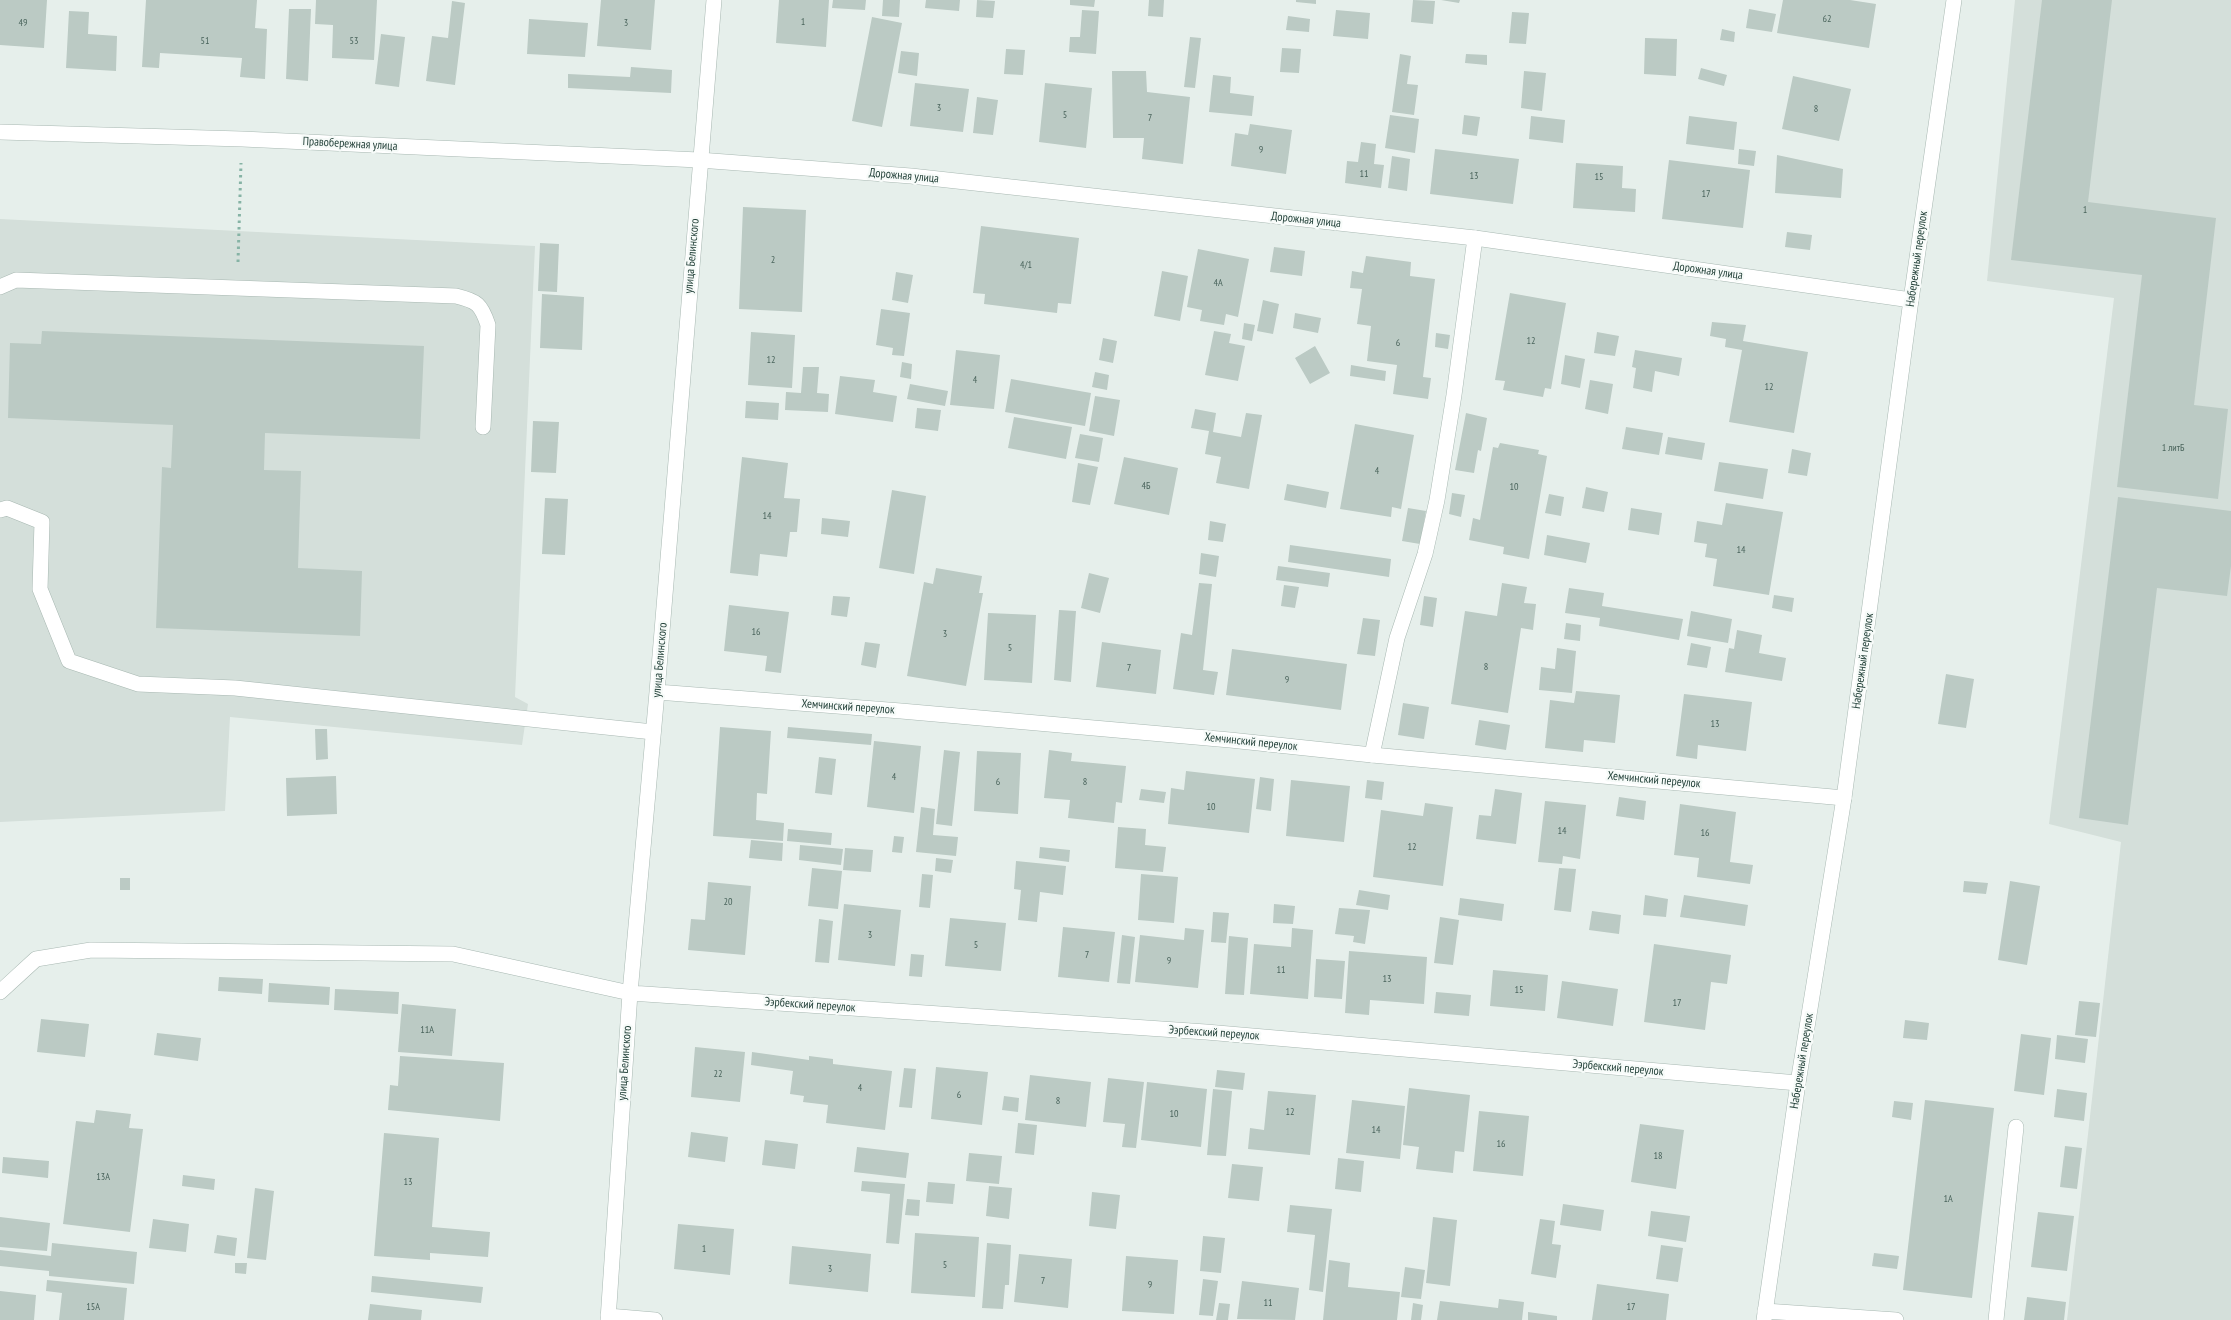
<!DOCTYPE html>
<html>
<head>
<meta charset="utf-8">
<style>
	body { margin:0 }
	canvas { display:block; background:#e6efeb }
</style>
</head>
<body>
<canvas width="2231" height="1320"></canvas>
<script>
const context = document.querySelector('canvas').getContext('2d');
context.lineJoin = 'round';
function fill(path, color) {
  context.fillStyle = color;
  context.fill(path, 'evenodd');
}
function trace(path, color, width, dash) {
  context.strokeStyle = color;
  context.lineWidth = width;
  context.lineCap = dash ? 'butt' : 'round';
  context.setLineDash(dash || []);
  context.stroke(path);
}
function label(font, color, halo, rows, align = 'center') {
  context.font = font + ' "PT Sans Narrow",sans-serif';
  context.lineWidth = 4.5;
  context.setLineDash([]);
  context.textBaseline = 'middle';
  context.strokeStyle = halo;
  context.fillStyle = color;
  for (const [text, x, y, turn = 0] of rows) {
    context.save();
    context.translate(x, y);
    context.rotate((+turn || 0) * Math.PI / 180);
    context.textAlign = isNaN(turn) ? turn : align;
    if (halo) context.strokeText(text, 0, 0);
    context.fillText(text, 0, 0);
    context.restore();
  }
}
const built = new Path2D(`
	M2015,0H2231V1320H2067L2121,842L2049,824L2114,298L1987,281Z
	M0,219L535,246L515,697L528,704L522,745L230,717L225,811L0,822Z`);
const building = new Path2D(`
	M0,0H47L44,48L0,45Z
	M146,0H257L255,28L267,29L265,79L240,77L242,58L160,53L159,68L142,67Z
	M316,0H377L374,60L332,58L333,25L315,24Z
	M601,0H655L651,50L597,46Z
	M779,0H829L826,47L776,43Z
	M833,0H866L865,10L832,8Z
	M883,0H900L899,17L882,16Z
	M926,0H960L959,11L925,8Z
	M977,0L995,1L993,18L976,17Z
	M1070,0H1095L1094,7L1070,5Z
	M1149,0H1164L1163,17L1148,16Z
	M1296,0H1316V4L1296,2Z
	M1413,0L1435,1L1433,24L1411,22Z
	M1441,0H1460L1459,3Z
	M1783,0H1850L1876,4L1869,48L1777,33Z
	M2042,0H2112L2088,202L2216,218L2194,405L2228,409L2218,499L2117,487L2142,275L2011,260Z
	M452,1L465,3L455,85L426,81L432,36L448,38Z
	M289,9H311L308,81L286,79Z
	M1749,9L1776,14L1772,32L1746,28Z
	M1082,10L1099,11L1096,54L1069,52L1070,37H1080Z
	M1336,10L1370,13L1368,39L1333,36Z
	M69,11L89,12L88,34L117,36L116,71L66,68Z
	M1512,12L1529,13L1526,44L1509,43Z
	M1288,16L1310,19L1309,32L1286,30Z
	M872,17L902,23L882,127L852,121Z
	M529,19L588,23L585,57L527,54Z
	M1722,29L1735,32L1734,42L1720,40Z
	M381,34L405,37L399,87L375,84Z
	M1190,37L1201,38L1195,88L1184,87Z
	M1645,38L1677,39L1676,76L1644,74Z
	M1282,48L1301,49L1299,73L1280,72Z
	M1006,49L1025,50L1023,75L1004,74Z
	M901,51L919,53L917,76L898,73Z
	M1400,54L1411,56L1407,84L1418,85L1414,115L1392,112Z
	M1466,54L1487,55V65L1465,63Z
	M631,67L672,70L671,93L568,88V74L630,77Z
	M1701,68L1727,75L1724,86L1698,79Z
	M1112,71H1146L1147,92L1190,97L1183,164L1142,159L1144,138H1113Z
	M1524,71L1546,73L1542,111L1521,108Z
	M1213,75L1231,77L1230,93L1254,96L1252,116L1209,112Z
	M1793,76L1851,89L1839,141L1782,129Z
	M915,83L969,89L963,132L910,126Z
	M1045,83L1092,88L1086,148L1039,142Z
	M977,97L998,100L993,135L973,133Z
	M1390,115L1419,119L1415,153L1385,148Z
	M1464,115L1480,117L1477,136L1462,134Z
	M1531,116L1565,120L1563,143L1529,139Z
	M1689,116L1737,122L1734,150L1686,144Z
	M1250,124L1292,130L1286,174L1231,166L1235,133L1248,135Z
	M1361,142L1376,144L1374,164L1384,165L1381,188L1345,183L1347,161L1358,162Z
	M1435,149L1519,159L1513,204L1430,194Z
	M1739,149L1756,151L1754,166L1738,164Z
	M1777,155L1843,169L1841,198L1775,193Z
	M1392,156L1410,159L1407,191L1388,188Z
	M1669,160L1750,170L1743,228L1662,219Z
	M1576,163L1623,166L1622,188L1636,189L1635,212L1573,208Z
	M743,207L806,210L802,312L739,309Z
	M981,226L1079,238L1071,304L1058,303L1057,313L984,304L985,294L973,293Z
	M1787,232L1812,235L1810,250L1785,247Z
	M540,243L559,244L557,292L538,291Z
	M1274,247L1305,251L1302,276L1270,272Z
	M1198,249L1249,259L1238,317L1226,314L1224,325L1200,321L1202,310L1187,307Z
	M1366,256L1411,262L1410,276L1435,279L1423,377L1431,378L1428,399L1393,394L1397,365L1367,361L1371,326L1357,324L1362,289L1350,288L1352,271L1363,273Z
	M1162,271L1188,276L1180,321L1154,316Z
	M896,272L913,275L908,303L892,300Z
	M1510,293L1566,303L1551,389L1545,388L1543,397L1503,390L1505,381L1495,380Z
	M542,294L584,297L582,350L540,348Z
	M1263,300L1279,304L1273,334L1257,331Z
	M881,309L910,313L904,356L892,355L893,348L876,345Z
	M1295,313L1321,318L1318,333L1293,328Z
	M1712,322L1746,325L1743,341L1808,352L1794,433L1729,422L1742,350L1725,347L1726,339L1710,336Z
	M1244,323L1255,325L1252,341L1242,339Z
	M42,331L424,346L420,439L265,433L264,470L301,471L298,568L362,571L360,636L156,628L162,467L171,468L173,425L8,418L10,343L41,344Z
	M1214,331L1231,334L1229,343L1245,346L1238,381L1205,375Z
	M751,332L795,335L792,388L748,385Z
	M1597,332L1619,336L1615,356L1594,353Z
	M1436,333L1450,335L1448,349L1435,347Z
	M1103,338L1117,341L1113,363L1099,360Z
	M1315,346L1330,373L1310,384L1295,358Z
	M956,350L1000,355L994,409L950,405Z
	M1635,350L1682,358L1679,376L1655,371L1652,392L1633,388L1636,368L1632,367Z
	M1565,355L1585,359L1580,388L1561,384Z
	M902,362L912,364L911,379L900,377Z
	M1351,365L1386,371L1385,381L1350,376Z
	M803,367H819L817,393L829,394L828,412L785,410L786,392L801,393Z
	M1095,372L1109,375L1107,390L1092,387Z
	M840,376L875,380L873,392L897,396L893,422L835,414Z
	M1011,379L1091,393L1085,426L1005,412Z
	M1590,380L1613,384L1608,414L1585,409Z
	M910,384L948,391L945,406L907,399Z
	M1095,396L1120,400L1114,436L1089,431Z
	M746,401L779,403L778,420L745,418Z
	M917,408L941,410L938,431L915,428Z
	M1195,409L1216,413L1213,432L1241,437L1246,413L1262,415L1249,489L1216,483L1221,457L1205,454L1209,431L1191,428Z
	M1466,413L1487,418L1481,451L1478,450L1474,473L1455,470Z
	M1014,417L1072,427L1066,459L1008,448Z
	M533,421L559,422L556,473L531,472Z
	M1355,424L1414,435L1401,509L1392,507L1391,517L1340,509Z
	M1626,427L1663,433L1659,455L1622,449Z
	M1080,434L1103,438L1099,462L1075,458Z
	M1668,437L1705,443L1702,460L1665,454Z
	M1500,443L1539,450L1538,454L1547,456L1529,559L1503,554L1504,547L1469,540L1473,518L1480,520L1493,447L1498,448Z
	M1792,449L1811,453L1807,476L1788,473Z
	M742,457L788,463L784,498L800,499L797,532H790L787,557L760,554L758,576L730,573Z
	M1124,457L1178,468L1169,515L1114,504Z
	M1719,462L1768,469L1763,499L1714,491Z
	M1078,463L1098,467L1090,505L1072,502Z
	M1287,484L1329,492L1326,508L1284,500Z
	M1586,487L1608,492L1604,512L1582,508Z
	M892,490L926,496L914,574L879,568Z
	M1452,493L1465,495L1461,517L1449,514Z
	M1549,494L1564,497L1561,516L1545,513Z
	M2118,497L2231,511V566L2227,596L2157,588L2128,825L2079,818Z
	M545,498L568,499L565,555L542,554Z
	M1726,503L1783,512L1769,595L1713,586L1717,559L1705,557L1707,544L1694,542L1697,521L1722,525Z
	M1408,508L1426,511L1420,544L1402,541Z
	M1631,508L1662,513L1659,535L1628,530Z
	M822,518L850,521L848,537L821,534Z
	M1210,521L1226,524L1223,542L1208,540Z
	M1547,535L1590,543L1586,563L1544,555Z
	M1290,545L1391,559L1389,577L1288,562Z
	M1201,553L1219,556L1216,577L1199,574Z
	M1278,566L1330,573L1328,587L1276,580Z
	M936,568L982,576L979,593H983L966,686L907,676L924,582L933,584Z
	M1089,573L1109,578L1100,613L1081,608Z
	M1199,583L1212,584L1203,670L1218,672L1214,695L1173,689L1181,633L1192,635Z
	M1502,583L1527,587L1524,603L1536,604L1533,630L1521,628L1508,713L1451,704L1465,611L1497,616Z
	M1284,585L1299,587L1295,608L1281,606Z
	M1569,588L1604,593L1602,606L1683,619L1679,640L1599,626L1600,618L1565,613Z
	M1774,595L1794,598L1792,612L1772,608Z
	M833,596L850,597L847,617L831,615Z
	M1424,596L1437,598L1433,627L1420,625Z
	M729,605L789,612L781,673L765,671L767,656L724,651Z
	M1059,610L1076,611L1071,682L1054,680Z
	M1691,611L1732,619L1728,643L1687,636Z
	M988,613L1036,615L1032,683L984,680Z
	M1363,618L1380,620L1375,656L1357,654Z
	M1566,623L1581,625L1580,641L1564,639Z
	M1737,630L1762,635L1759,653L1786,658L1782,681L1725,672L1729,648L1734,649Z
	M865,642L880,644L876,668L861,665Z
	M1102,642L1161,650L1156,694L1096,687Z
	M1691,643L1711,647L1707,668L1687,665Z
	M1557,648L1576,651L1572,693L1539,690L1541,667L1555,669Z
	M1232,649L1347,664L1341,710L1226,695Z
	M1946,674L1974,679L1966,728L1938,724Z
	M1576,691L1620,695L1615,743L1584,740L1583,752L1545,748L1550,700L1574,703Z
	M1684,694L1752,702L1746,751L1698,745L1697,759L1676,756Z
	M1403,703L1429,707L1424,739L1398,735Z
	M1479,720L1510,725L1506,750L1475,745Z
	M720,727L771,731L767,794L757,793L756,820L784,823L783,841L713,836Z
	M788,727L872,734L871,745L787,738Z
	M315,729H327L328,759L316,760Z
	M874,741L921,746L914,813L867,807Z
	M944,750L960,752L952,826L936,824Z
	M1049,750L1072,753L1071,761L1126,766L1122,803L1116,802L1114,823L1068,818L1070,800L1044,798Z
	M977,751L1021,753L1018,814L974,811Z
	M819,757L836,759L832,795L815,793Z
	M1186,771L1255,779L1249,833L1168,824L1171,788L1184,790Z
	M336,776L337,814L287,816L286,778Z
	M1260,777L1274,779L1271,811L1256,809Z
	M1291,780L1350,786L1344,842L1286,836Z
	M1367,780L1384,782L1382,800L1365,798Z
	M1141,789L1166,792L1164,803L1139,800Z
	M1495,789L1522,793L1516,844L1476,839L1479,815L1491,816Z
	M1619,797L1646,801L1644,820L1616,816Z
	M1545,801L1586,805L1580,859L1563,856L1562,864L1538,862Z
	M1425,803L1453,807L1443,886L1373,877L1381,810L1423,816Z
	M1680,804L1736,812L1730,862L1753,865L1750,884L1697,877L1699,858L1674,855Z
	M921,807L935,809L933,835L958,837L956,856L916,852Z
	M1118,827L1146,829L1145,845L1166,847L1163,872L1115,868Z
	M788,829L832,833L831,845L787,841Z
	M894,836L904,837L902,853L892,852Z
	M751,840L783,843L782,861L749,858Z
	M800,845L843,849L841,865L799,860Z
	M1040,847L1070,850L1069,862L1039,858Z
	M845,848L873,850L871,872L843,870Z
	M936,858L953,860L951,873L935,871Z
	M1016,861L1066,866L1063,895L1040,892L1037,922L1018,920L1021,890L1014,889Z
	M812,868L842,871L838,909L808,906Z
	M1559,868L1576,869L1571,912L1554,910Z
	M922,874L933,875L930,908L919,907Z
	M1141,874L1178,877L1174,923L1138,920Z
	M120,878H130V890H120Z
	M1964,881L1988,883L1986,894L1963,892Z
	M2010,881L2040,886L2027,965L1998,960Z
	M708,882L751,886L745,955L688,950L691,919L705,920Z
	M1359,890L1390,895L1388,910L1356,905Z
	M1645,895L1668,899L1666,917L1643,915Z
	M1684,895L1748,905L1745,926L1680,917Z
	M1460,898L1504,904L1502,921L1458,915Z
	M844,904L901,910L895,966L838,960Z
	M1274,904L1295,906L1293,924L1273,923Z
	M1339,908L1370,910L1365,944L1353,942L1354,936L1335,934Z
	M1592,911L1621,915L1619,934L1589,930Z
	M1213,912L1229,913L1226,943L1211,942Z
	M1440,917L1459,920L1453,965L1434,963Z
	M950,918L1006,923L1001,971L945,966Z
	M819,919L833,921L829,963L815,962Z
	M1063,927L1115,932L1109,982L1058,977Z
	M1185,928L1204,930L1198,988L1135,982L1140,935L1184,940Z
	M1292,928L1313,930L1308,999L1250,994L1254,944L1291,947Z
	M1122,935L1135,937L1130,984L1117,983Z
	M1229,936L1248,938L1244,995L1225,994Z
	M1654,944L1731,955L1727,984L1711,982L1705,1030L1644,1022Z
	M1349,951L1427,957L1424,1004L1370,1000L1369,1015L1345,1013Z
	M911,954L924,955L922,977L909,976Z
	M1316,959L1345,961L1342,999L1314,997Z
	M1493,970L1548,975L1545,1011L1490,1006Z
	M219,977L263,979L262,994L218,991Z
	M1562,981L1618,989L1613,1026L1557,1018Z
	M269,983L330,987L329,1005L268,1002Z
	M335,989L399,992L398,1014L334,1010Z
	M1436,992L1471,995L1469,1016L1434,1013Z
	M2079,1001L2100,1003L2096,1037L2075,1035Z
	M402,1004L456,1009L452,1056L398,1052Z
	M41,1019L89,1024L85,1057L37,1052Z
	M1905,1020L1929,1023L1927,1040L1903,1038Z
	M157,1033L201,1038L198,1061L154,1055Z
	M2021,1034L2051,1038L2044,1095L2014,1091Z
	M2057,1035L2088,1039L2085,1063L2055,1059Z
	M695,1047L745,1052L740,1102L691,1097Z
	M752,1052L809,1060V1056L833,1059V1064L892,1071L885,1130L826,1123L828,1105L803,1102L804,1096L790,1094L793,1071L751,1065Z
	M400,1056L504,1063L500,1121L388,1110L390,1085L398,1086Z
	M936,1067L988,1072L982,1125L931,1119Z
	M904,1068L916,1069L912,1108L899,1107Z
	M1217,1070L1245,1073L1243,1090L1215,1087Z
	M1030,1075L1091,1082L1086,1127L1025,1120Z
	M1108,1078L1144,1082L1136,1148L1122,1147L1125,1124L1103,1122Z
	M1147,1082L1207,1089L1201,1147L1141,1140Z
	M1409,1088L1470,1095L1464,1152L1455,1151L1453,1173L1416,1169L1419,1147L1403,1145Z
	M1213,1089L1232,1091L1226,1156L1207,1155Z
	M2057,1089L2087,1093L2084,1121L2054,1117Z
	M1268,1091L1316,1095L1310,1155L1248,1149L1250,1128L1264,1130Z
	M1004,1096L1019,1098L1018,1112L1002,1110Z
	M1352,1100L1405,1106L1400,1159L1346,1153Z
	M1925,1100L1994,1108L1972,1298L1903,1290Z
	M1894,1101L1913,1103L1911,1120L1892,1117Z
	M96,1110L131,1114L129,1128L143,1129L130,1232L63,1224L76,1121L94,1123Z
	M1479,1111L1529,1116L1523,1176L1473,1171Z
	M1018,1123L1037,1125L1034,1155L1015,1153Z
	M1640,1124L1684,1130L1676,1189L1631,1182Z
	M691,1132L728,1137L725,1162L688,1157Z
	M384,1133L439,1138L432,1227L490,1232L488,1257L430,1253V1260L374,1256Z
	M765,1140L798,1144L795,1169L762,1165Z
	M2065,1146L2082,1148L2077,1189L2060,1187Z
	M857,1147L909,1153L906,1178L854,1172Z
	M969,1153L1002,1156L999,1184L966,1181Z
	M3,1157L49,1161L48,1178L2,1173Z
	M1338,1158L1364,1161L1361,1192L1335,1189Z
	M1232,1164L1263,1167L1259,1201L1228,1198Z
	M183,1175L215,1179L214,1190L182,1186Z
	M862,1181L905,1184L899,1244L886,1243L890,1194L861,1191Z
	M928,1182L955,1184L953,1204L926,1202Z
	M989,1186L1012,1188L1009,1219L986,1216Z
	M255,1188L274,1191L266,1260L247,1258Z
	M1092,1192L1120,1195L1116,1229L1089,1226Z
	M907,1199L920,1200L919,1216L905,1215Z
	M1563,1204L1604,1210L1601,1231L1560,1225Z
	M1290,1205L1332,1209L1323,1292L1309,1290L1315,1235L1287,1232Z
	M1651,1211L1690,1216L1686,1242L1648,1236Z
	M2038,1212L2074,1216L2067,1271L2031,1267Z
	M0,1217L50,1223L47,1251L0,1247Z
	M1433,1217L1457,1220L1450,1286L1426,1283Z
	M153,1219L189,1224L186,1252L149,1248Z
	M1540,1219L1555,1221L1552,1244L1561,1245L1556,1278L1531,1274Z
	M678,1224L734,1229L730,1275L674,1269Z
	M915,1233L979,1237L975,1297L911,1293Z
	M217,1235L237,1238L235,1256L214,1253Z
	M1203,1236L1225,1238L1221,1273L1200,1271Z
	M52,1243L137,1252L134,1284L49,1276V1271L0,1266V1250L51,1256Z
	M987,1243L1011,1245L1009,1285H1005L1003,1309L982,1308Z
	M1661,1245L1683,1248L1678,1282L1656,1279Z
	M792,1246L871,1254L868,1292L789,1284Z
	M1874,1253L1899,1256L1897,1269L1872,1266Z
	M1019,1254L1072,1259L1068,1308L1014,1302Z
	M1126,1256L1178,1260L1174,1314L1122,1311Z
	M1329,1260L1350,1263L1348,1287L1400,1292L1397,1320H1323Z
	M235,1263H247L246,1274L235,1273Z
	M1405,1267L1425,1270L1421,1299L1401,1297Z
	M372,1276L483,1287L481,1303L371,1292Z
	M1203,1279L1218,1281L1213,1316L1199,1315Z
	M47,1280L127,1288L124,1320H59L62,1293L46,1291Z
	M1242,1281L1299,1288L1295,1320L1237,1319Z
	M1597,1284L1669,1294L1666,1320H1592Z
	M0,1291L36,1295L34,1320H0Z
	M2027,1297L2066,1302L2064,1320H2024Z
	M1499,1299L1524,1302L1522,1320H1437L1440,1301L1498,1308Z
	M1219,1303L1230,1304L1228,1320H1216Z
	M1413,1303L1423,1305L1421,1320H1411Z
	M370,1304L422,1310L421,1320H368Z
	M1528,1312L1557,1316V1320H1528Z`);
const path = new Path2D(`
	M238,262L241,163`);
const service = new Path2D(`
	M0,287L16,280L456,296C477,301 481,304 488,325L483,427
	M0,510L7,508L42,522L40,589L69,661L138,684L235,688L653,732
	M1372,755L1397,638L1425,554L1437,500L1454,395L1475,238
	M1765,1311L1896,1320
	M1996,1320L2016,1127`);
const minor = new Path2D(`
	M1911,300L1954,0
	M657,692L901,711L1230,740L1372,755L1844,798
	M0,992L36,959L91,950L453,954L630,993L1206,1032L1798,1083
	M608,1316L655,1320
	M608,1320L630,993L657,692L714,0`);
const tertiary = new Path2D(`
	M0,132L242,139L699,160L911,176L1475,238L1911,300L1844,798L1798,1083L1764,1320`);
const numberNames = [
	["62",1827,19],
	["1",803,22],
	["49",23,23],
	["3",626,23],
	["51",205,41],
	["53",354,41],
	["3",939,108],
	["8",1816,109],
	["5",1065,115],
	["7",1150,118],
	["9",1261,150],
	["11",1364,174],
	["13",1474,176],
	["15",1599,177],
	["17",1706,194],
	["1",2085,210],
	["2",773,260],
	["4/1",1026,265],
	["4А",1218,283],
	["12",1531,341],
	["6",1398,343],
	["12",771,360],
	["4",975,380],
	["12",1769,387],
	["1 литБ",2173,448],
	["4",1377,471],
	["4Б",1146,486],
	["10",1514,487],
	["14",767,516],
	["14",1741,550],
	["16",756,632],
	["3",945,634],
	["5",1010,648],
	["8",1486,667],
	["7",1129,668],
	["9",1287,680],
	["13",1715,724],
	["4",894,777],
	["6",998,782],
	["8",1085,782],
	["10",1211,807],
	["14",1562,831],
	["16",1705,833],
	["12",1412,847],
	["20",728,902],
	["3",870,935],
	["5",976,945],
	["7",1087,955],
	["9",1169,961],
	["11",1281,970],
	["13",1387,979],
	["15",1519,990],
	["17",1677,1003],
	["11А",427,1030],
	["22",718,1074],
	["4",860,1088],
	["6",959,1095],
	["8",1058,1101],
	["12",1290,1112],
	["10",1174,1114],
	["14",1376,1130],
	["16",1501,1144],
	["18",1658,1156],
	["13А",103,1177],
	["13",408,1182],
	["1А",1948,1199],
	["1",704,1249],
	["5",945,1265],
	["3",830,1269],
	["7",1043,1281],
	["9",1150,1285],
	["11",1268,1303],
	["15А",93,1307],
	["17",1631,1307]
];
const streetNames = [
	["Правобережная улица",350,144,3],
	["Дорожная улица",904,176,5],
	["Дорожная улица",1306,220,6],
	["улица Белинского",692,256,-85],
	["Набережный переулок",1917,259,-82],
	["Дорожная улица",1708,271,8],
	["улица Белинского",660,660,-85],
	["Набережный переулок",1863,661,-82],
	["Хемчинский переулок",848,707,4],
	["Хемчинский переулок",1251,742,6],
	["Хемчинский переулок",1654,780,5],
	["Ээрбекский переулок",810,1005,4],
	["Ээрбекский переулок",1214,1033,4],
	["Набережный переулок",1802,1061,-81],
	["улица Белинского",625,1063,-86],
	["Ээрбекский переулок",1618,1068,5]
];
fill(built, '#d4dfda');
fill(building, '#bbcac4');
trace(service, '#a8b8b2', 16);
trace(minor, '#a8b8b2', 16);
trace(tertiary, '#a8b8b2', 16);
trace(path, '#86b3a5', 3, [2.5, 4]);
trace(service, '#fff', 15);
trace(minor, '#fff', 15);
trace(tertiary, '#fff', 15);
label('10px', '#4a645c', null, numberNames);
label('12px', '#24423a', '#f7fbf9', streetNames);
</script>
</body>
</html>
